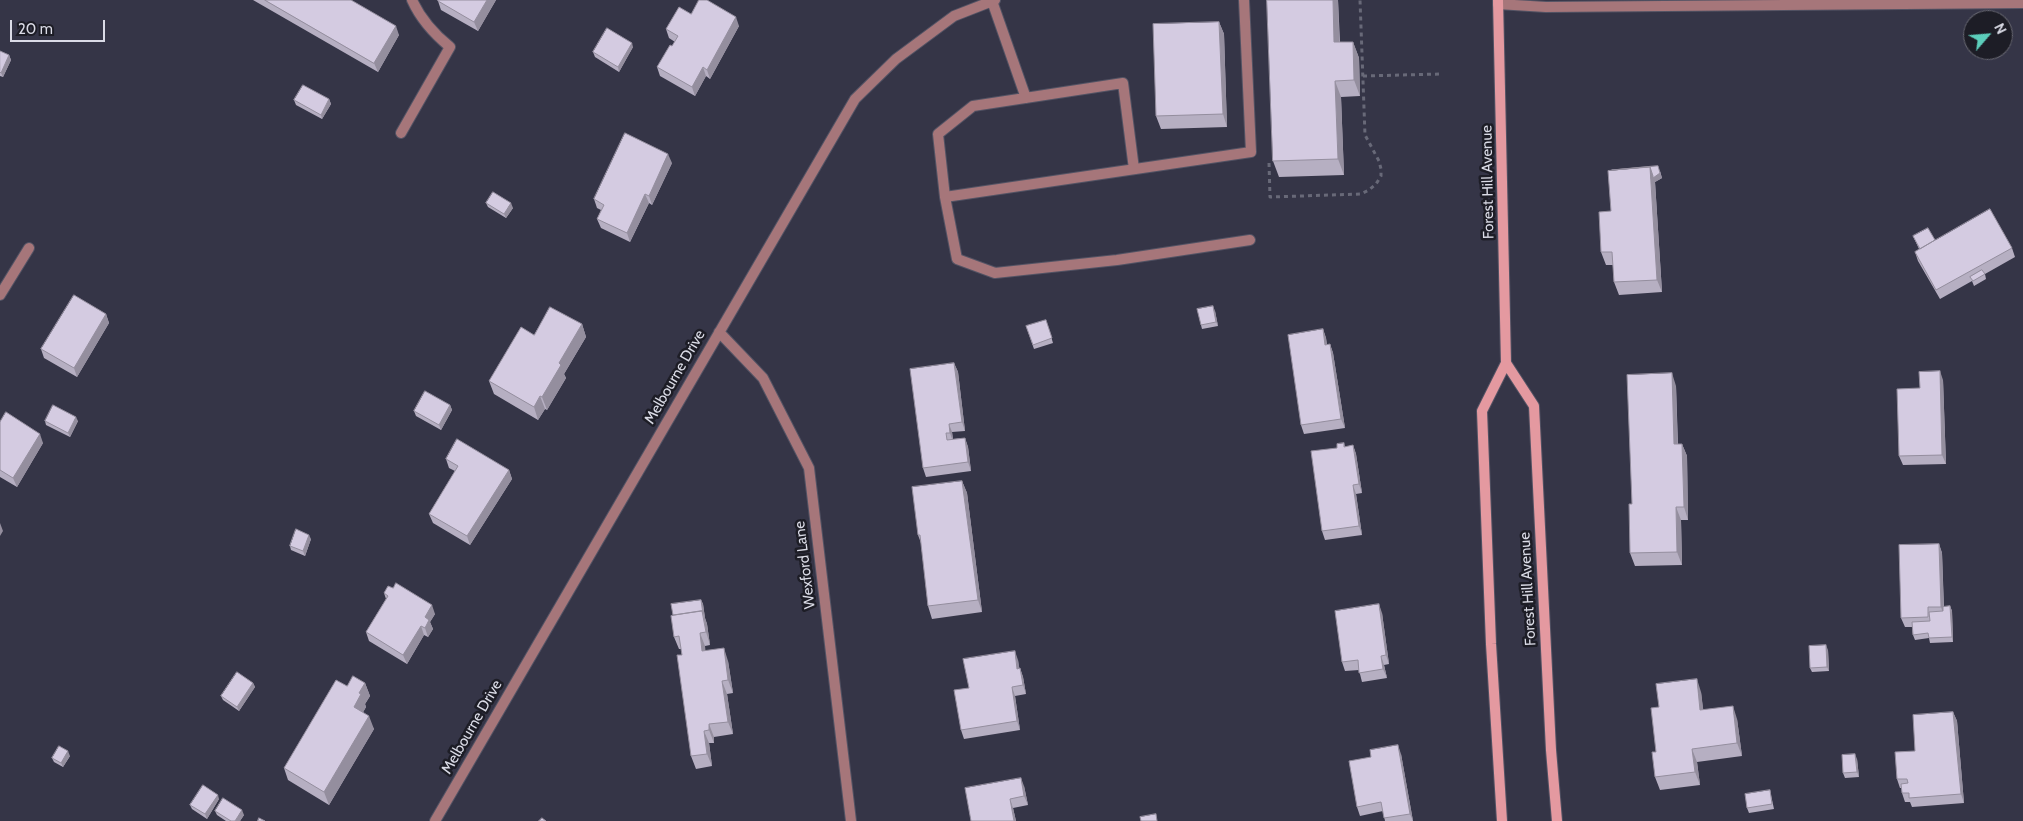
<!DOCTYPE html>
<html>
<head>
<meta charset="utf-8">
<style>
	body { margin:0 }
	#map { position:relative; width:2023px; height:821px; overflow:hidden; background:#353547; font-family:Cabin,sans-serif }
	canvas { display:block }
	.north { position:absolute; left:1963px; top:10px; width:50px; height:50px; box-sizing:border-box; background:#1d1d26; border:1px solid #696973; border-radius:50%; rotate:63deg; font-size:14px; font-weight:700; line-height:20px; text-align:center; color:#dadbe6 }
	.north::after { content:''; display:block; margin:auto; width:18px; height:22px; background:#5ccebb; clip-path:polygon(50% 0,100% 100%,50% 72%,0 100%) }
	.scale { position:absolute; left:10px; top:20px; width:95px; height:22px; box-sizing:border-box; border:2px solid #dadbe6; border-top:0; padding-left:6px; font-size:15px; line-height:18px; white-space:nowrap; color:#dadbe6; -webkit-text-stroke:4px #1d1d26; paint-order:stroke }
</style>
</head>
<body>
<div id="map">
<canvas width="2023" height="821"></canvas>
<div class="north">N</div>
<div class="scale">20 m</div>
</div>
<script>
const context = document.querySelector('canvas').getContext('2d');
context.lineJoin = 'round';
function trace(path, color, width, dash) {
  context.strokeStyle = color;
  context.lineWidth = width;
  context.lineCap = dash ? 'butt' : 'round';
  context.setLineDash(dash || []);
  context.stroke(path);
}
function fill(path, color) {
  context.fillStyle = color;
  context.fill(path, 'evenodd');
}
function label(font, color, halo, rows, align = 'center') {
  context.font = font + ' Cabin,sans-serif';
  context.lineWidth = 5;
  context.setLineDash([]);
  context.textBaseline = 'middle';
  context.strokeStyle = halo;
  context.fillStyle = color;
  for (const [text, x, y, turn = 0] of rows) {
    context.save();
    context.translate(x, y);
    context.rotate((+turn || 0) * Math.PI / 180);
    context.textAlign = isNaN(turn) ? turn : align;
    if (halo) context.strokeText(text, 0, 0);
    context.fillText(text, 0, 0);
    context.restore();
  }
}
const path = new Path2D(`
	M1363,76L1441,74
	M1269,163L1270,197L1361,194L1369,190L1376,184L1381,176V169L1379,161L1365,135L1360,0`);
const lane = new Path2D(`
	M992,1L1026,98
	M1498,4L1546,7L2023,3
	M401,133L450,47C434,34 421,20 412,0
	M1134,169L1123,83L973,106L938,134L945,197L1251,152L1244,0
	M945,197L957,259L995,273L1117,260L1250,240`);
const street = new Path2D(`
	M0,295L29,248
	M719,332L763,378L809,468L851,821
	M435,821L855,99L896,59L954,16L995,0`);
const secondary = new Path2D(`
	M1498,0L1506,363L1482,411L1491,644L1502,821
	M1506,363L1534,406L1551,750L1557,821`);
const wall = new Path2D(`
	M253,0H351L399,35L378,72Z
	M438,0H496L478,31L441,10L438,1Z
	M1267,0H1338L1340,42H1353L1359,58L1360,96L1341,97L1344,175L1279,177L1273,161Z
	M691,14L739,26L710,79L706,76L695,96L660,76L657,67L675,42L669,38L666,29Z
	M1219,22L1224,34L1227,127L1161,129L1156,116Z
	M633,47L619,72L595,57L593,52Z
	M0,51L9,55L11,60L3,77L0,76Z
	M329,99L331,104L322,119L296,105L294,100Z
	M672,163L652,205L649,203L630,242L601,228L597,219L601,210L597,208L594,199Z
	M1660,171L1662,178L1655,182L1662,292L1619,295L1614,282L1613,265H1606L1601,252L1611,211Z
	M486,203L513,208L506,218L488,207Z
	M1913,236L1935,240L2012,248L2015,257L1985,274L1986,279L1974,286L1972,281L1940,299L1918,261L1915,252L1919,249Z
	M1215,311L1218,326L1202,329L1201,325Z
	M106,314L109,323L77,377L44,358L41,349Z
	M1046,320L1053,343L1034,349L1026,326Z
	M582,324L586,337L564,374L566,378L547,410L545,409L538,420L494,394L489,381L534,335Z
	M1323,329L1326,338L1327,345L1330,344L1333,353L1345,428L1304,434L1301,425Z
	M954,363L958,372L965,431L952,432L953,439L965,438L968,447L971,471L926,477L923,468Z
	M1943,380L1946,464L1903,465L1899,456Z
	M1676,386L1678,444H1682L1687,456L1688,520H1681L1682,565L1635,566L1630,553L1632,504Z
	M450,405L452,410L441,430L416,416L414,411Z
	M45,421H78L70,437L46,425Z
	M0,422L43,443L17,487L0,477Z
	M1344,443L1345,447L1353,445L1356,454L1362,493L1356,494L1362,535L1325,540L1322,531L1337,448Z
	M446,459L509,470L512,479L470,545L433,523L429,514L455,471L449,468Z
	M962,481L967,493L982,612L932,619L928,606L921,543L918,535Z
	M311,539L305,556L291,550L290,546Z
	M1939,544L1942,553L1944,607L1950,606L1952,611L1953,642L1930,643L1929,638L1915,640L1913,635L1912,627H1905L1901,618Z
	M384,593L435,614L430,622L433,629L428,637L424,635L407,664L369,641L366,632L386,599Z
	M701,600L703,604L705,618L707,624L710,645L705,646V651L728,661L733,693L727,694L733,734L714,737V743H709L712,766L696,769L691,756L682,655L681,649H679L674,637L673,615Z
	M1382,613L1389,664L1384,665L1387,678L1362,682L1359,670L1345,671L1342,662Z
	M1828,650L1829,671L1812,672L1810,668Z
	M1018,660L1019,669L1020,668L1023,677L1026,694L1015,696L1020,730L964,739L961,730L969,688Z
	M253,683L255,687L239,711L223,700L221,696Z
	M365,683L370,696L365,704L366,707L363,712L374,729L329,805L288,780L284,768L347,686Z
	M1701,692L1703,710L1737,719L1742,756L1697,762L1700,785L1660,790L1655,777L1659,707Z
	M1953,712L1957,721L1964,803L1912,807L1910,802H1905L1902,793V788H1900L1897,779L1915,751Z
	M1401,754L1413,821H1385L1383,811L1360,816L1357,807Z
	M70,756L63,767L54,762L52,758Z
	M1857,759L1859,777L1845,778L1843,773Z
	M1024,786L1028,805L1013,808L1016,821H971Z
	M1770,790L1771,795L1774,809L1749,813L1747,808Z
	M219,799L207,819L192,809L190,805Z
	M215,811L244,815L240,821H226L217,815Z`);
const shadedWall = new Path2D(`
	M487,0H496L478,31L474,22Z
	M1333,0H1338L1340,58L1334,42Z
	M736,17L739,26L710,79L707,70Z
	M1219,22L1224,34L1227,127L1223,114Z
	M396,26L399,35L378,72L374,63Z
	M1353,42L1359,58L1360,96L1354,80Z
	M632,43L633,47L619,72L618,67Z
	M9,55L11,60L3,77L1,73Z
	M703,67L706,76L695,96L692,87Z
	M1335,81L1341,97L1344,175L1338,159Z
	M329,99L331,104L322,119L321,115Z
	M668,154L672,163L652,205L649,196Z
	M1658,166L1662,178L1655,182L1662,292L1657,280L1650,167Z
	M645,194L649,203L630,242L627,233Z
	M511,203L513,208L506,218L504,214Z
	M1213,306L1215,311L1218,326L1216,322Z
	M106,314L109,323L77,377L74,368Z
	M582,324L586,337L564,374L566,378L547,410L542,397L559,363Z
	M1323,329L1326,338L1328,354L1325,345Z
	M1330,344L1333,353L1345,428L1341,419Z
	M954,363L958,372L965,431L962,422Z
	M1940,371L1943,380L1946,464L1942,455Z
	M1672,373L1676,386L1678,456L1674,444Z
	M540,396L545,409L538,420L534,407Z
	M450,405L452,410L441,430L439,425Z
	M76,417L78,421L70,437L68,433Z
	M949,424L952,432L953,442L950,433Z
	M40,434L43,443L17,487L13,478Z
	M965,438L968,447L971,471L968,462Z
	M1682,444L1687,456L1688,520L1684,507Z
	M1353,445L1356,454L1362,493L1359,484Z
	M509,470L512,479L470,545L467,536Z
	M962,481L967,493L982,612L978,600Z
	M1353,485L1356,494L1362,535L1359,526Z
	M1676,507L1681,520L1682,565L1677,552Z
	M0,523L3,531L0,536Z
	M309,535L311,539L305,556L303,551Z
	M1939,544L1942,553L1944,616L1941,607Z
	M701,600L703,604L705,618L707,624L710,645L706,632Z
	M1379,604L1382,613L1389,664L1386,655Z
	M432,605L435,614L430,622L433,629L428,637L425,628V617Z
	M1950,606L1952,611L1953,642L1952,637Z
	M421,626L424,635L407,664L403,655Z
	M700,633L705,646L707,664L702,651Z
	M1826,645L1828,650L1829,671L1827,667Z
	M724,648L728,661L733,693L728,680Z
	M1015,651L1018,660L1021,678L1017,669Z
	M1381,656L1384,665L1387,678L1383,669Z
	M1020,668L1023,677L1026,694L1023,685Z
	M1697,679L1701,692L1705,723L1700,710Z
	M722,681L727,694L733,734L728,722Z
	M253,683L255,687L239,711L237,707Z
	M365,683L370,696L365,704L366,707L359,720L354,707L359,693Z
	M1012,687L1015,696L1020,730L1017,721Z
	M1733,706L1737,719L1742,756L1737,743Z
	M1953,712L1957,721L1964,803L1961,794Z
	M369,716L374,729L329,805L324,792Z
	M709,724L714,737V743L709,730Z
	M704,731L709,743L712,766L707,754Z
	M1398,745L1401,754L1413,821L1410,814Z
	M1692,749L1697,762L1700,785L1695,772Z
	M68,751L70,756L63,767L61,763Z
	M1855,754L1857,759L1859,777L1857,772Z
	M1021,778L1024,786L1028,805L1024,796Z
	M218,795L219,799L207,819L205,814Z
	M1010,799L1013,808L1016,821H1014Z
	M242,810L244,815L240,821H235Z`);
const building = new Path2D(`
	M265,0H351L396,26L374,63Z
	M438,0H487L474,22L438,1Z
	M699,0H707L736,17L707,70L703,67L692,87L657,67L670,45L672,46L678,36L666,29L679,7L691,14Z
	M1267,0H1333L1334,42H1353L1354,80L1335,81L1338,159L1273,161Z
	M1219,22L1223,114L1156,116L1153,24Z
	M607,28L632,43L618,67L593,52Z
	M0,51L9,55L1,73L0,72Z
	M303,85L329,99L321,115L294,100Z
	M625,133L668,154L649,196L645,194L627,233L597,219L604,205L594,199Z
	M1658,166L1660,173L1653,178V176L1650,167L1612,170Z
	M1650,167L1657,280L1614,282L1612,252H1601L1599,212L1611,211L1608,171Z
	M493,192L511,203L504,214L486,203Z
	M1990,209L2012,248L1936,290L1915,252Z
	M1928,228L1935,240L1920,249L1913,236Z
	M1982,270L1985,274L1973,281L1970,277Z
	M74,295L106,314L74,368L41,349Z
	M1213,306L1216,322L1201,325L1197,309Z
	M550,307L582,324L559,363L561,365L542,397L540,396L534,407L489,381L521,327L534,335Z
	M1046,320L1052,338L1033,345L1026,326Z
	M1323,329L1325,345L1330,344L1341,419L1301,425L1288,335Z
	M954,363L962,422L949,424L950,433H946L947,440L965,438L968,462L923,468L910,369Z
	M1940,371L1942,455L1899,456L1897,389L1920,388L1919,372Z
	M1672,373L1674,444H1682L1684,507H1676L1677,552L1630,553L1629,504H1632L1627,375Z
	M425,391L450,405L439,425L414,411Z
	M53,405L76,417L68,433L45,421Z
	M6,412L40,434L13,478L0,470V422Z
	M457,439L509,470L467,536L429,514L458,466L446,459Z
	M1344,443V447L1353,445L1359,484L1353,485L1359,526L1322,531L1311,451L1337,448V444Z
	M962,481L978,600L928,606L920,535H918L912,487Z
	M296,529L309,535L303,551L290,546Z
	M1939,544L1941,607H1928V617L1901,618L1899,545Z
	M396,583L432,605L425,617L429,620L425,628L421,626L403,655L366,632L388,596L384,593L388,586L393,588Z
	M701,600L703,614L702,611L673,615L671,604Z
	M1379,604L1386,655L1381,656L1383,669L1359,673L1358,660L1342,662L1335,611Z
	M1950,606L1952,637L1929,638L1928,633L1913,635L1912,622L1930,621L1929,612L1943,611V607Z
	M702,611L706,632L700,633L702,651L724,648L728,680L722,681L728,722L709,724V730L704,731L707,754L691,756L677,655H682L679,636L674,637L671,616Z
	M1826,645L1827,667L1810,668L1809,646Z
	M1015,651L1017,669L1020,668L1023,685L1012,687L1017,721L961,730L954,690L969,688L963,659Z
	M237,672L253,683L237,707L221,696Z
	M353,676L365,683L359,693L361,694L354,707L369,716L324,792L284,768L336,680L347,686Z
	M1697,679L1700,710L1733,706L1737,743L1692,749L1695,772L1655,777L1652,752H1656L1651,708L1659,707L1656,684Z
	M1953,712L1961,794L1909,798V793H1902L1901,784L1908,783L1907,779H1897L1895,752L1915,751L1913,715Z
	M1398,745L1410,814L1384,818L1381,802L1357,807L1349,761L1371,757L1370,750Z
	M59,746L68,751L61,763L52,758Z
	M1855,754L1857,772L1843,773L1842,755Z
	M1021,778L1024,796L1010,799L1014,821H971L965,788Z
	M203,785L218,795L205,814L190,805Z
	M1770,790L1772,804L1747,808L1745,794Z
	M223,798L242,810L235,821H231L215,811Z
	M1156,814L1157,821H1141L1140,817Z
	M259,818L265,821H258Z
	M542,818L546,821H539Z`);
const streetNames = [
	["Forest Hill Avenue",1488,182,-91],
	["Melbourne Drive",675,377,-60],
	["Wexford Lane",805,565,-97],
	["Forest Hill Avenue",1528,589,-93],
	["Melbourne Drive",472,727,-60]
];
trace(lane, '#535364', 12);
trace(street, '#535364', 12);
trace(secondary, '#535364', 12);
trace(path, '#686978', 3, [4, 4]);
trace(lane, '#a6767a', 10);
trace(street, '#a6767a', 10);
trace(secondary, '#e499a0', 10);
fill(wall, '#b6afc2');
fill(shadedWall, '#948e9e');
fill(building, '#d4cbe1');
trace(building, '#948e9e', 1);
label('15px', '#dadbe6', '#1d1d26', streetNames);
</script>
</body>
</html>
